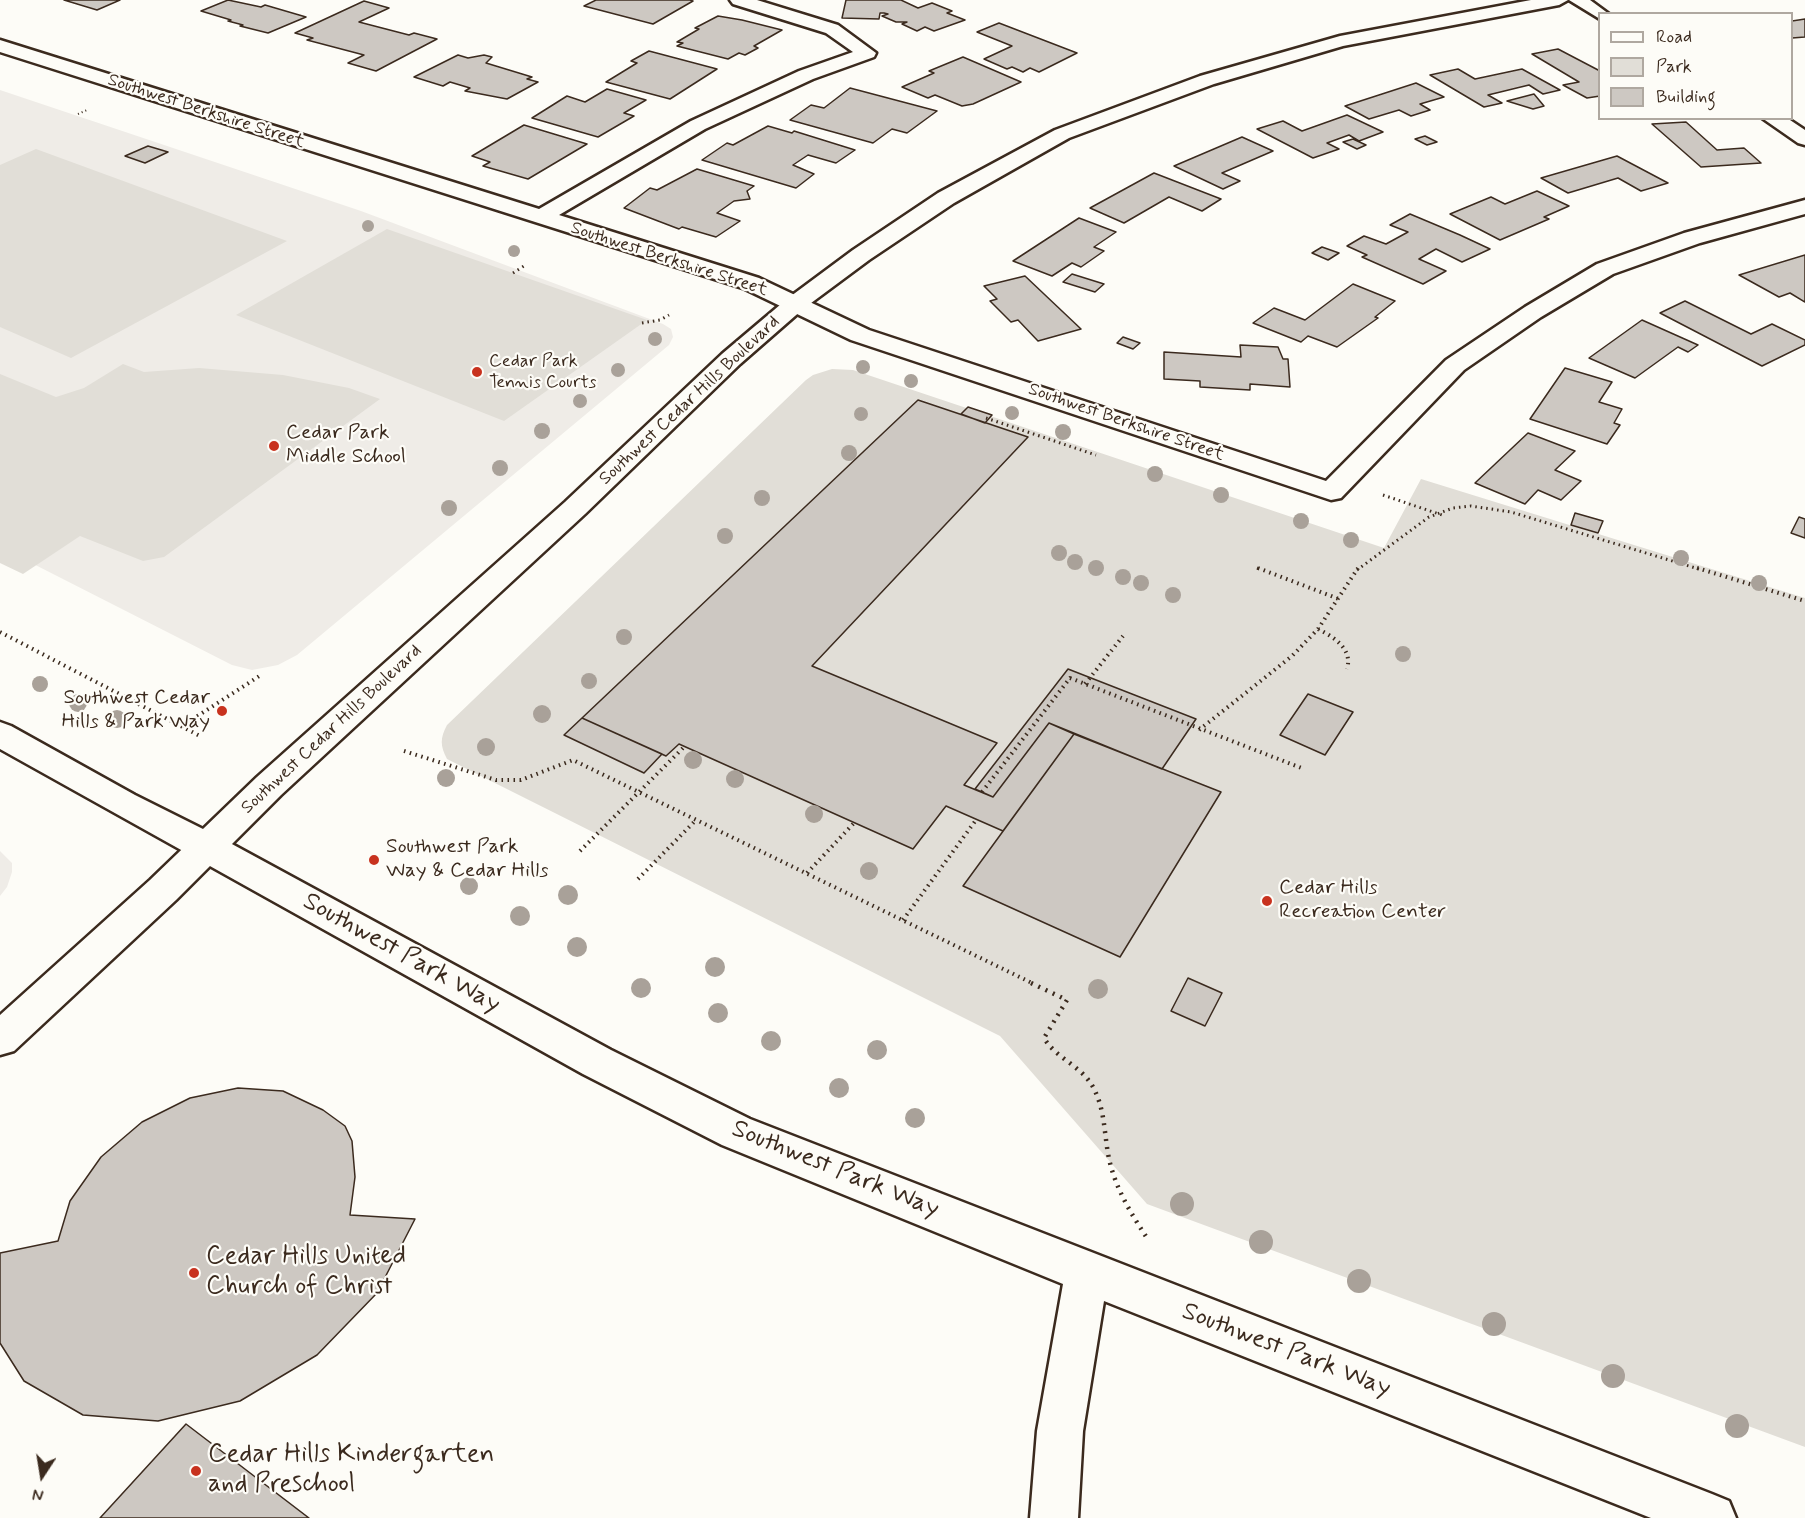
<!DOCTYPE html>
<html>
<head>
<meta charset="utf-8">
<style>
	body { margin:0 }
	#map { position:relative; width:1805px; height:1518px; overflow:hidden; background:#fdfcf7; font-family:Mynerve,sans-serif }
	canvas { display:block }
	.legend { position:absolute; left:1598px; top:12px; width:195px; height:108px; box-sizing:border-box; background:#fdfcf7; border:2px solid #afa8a0; margin:0; padding:8px 10px; list-style:none; font-size:18px; color:#3b2a1e }
	.legend li { display:flex; align-items:center; gap:12px; height:30px }
	.legend b { width:30px; border:2px solid #afa8a0 }
	.north { position:absolute; left:12px; top:1446px; width:60px; height:60px; -webkit-text-stroke:4px #fdfcf7; paint-order:stroke; rotate:192deg; font-size:16px; font-weight:700; line-height:24px; text-align:center; color:#3b2a1e }
	.north::after { content:''; display:block; margin:auto; width:21px; height:27px; background:#3b2a1e; clip-path:polygon(50% 0,100% 100%,50% 72%,0 100%) }
</style>
</head>
<body>
<div id="map">
<canvas width="1805" height="1518"></canvas>
<ul class="legend">
<li><b style="height:8px;background:#fdfcf7"></b>Road</li>
<li><b style="height:16px;background:#e1ded7"></b>Park</li>
<li><b style="height:16px;background:#cdc8c2"></b>Building</li>
</ul>
<div class="north">N</div>
</div>
<script>
const context = document.querySelector('canvas').getContext('2d');
context.lineJoin = 'round';
function fill(path, color) {
  context.fillStyle = color;
  context.fill(path, 'evenodd');
}
function trace(path, color, width, dash) {
  context.strokeStyle = color;
  context.lineWidth = width;
  context.lineCap = dash ? 'butt' : 'round';
  context.setLineDash(dash || []);
  context.stroke(path);
}
function label(font, color, halo, rows, align = 'center') {
  context.font = font + ' Mynerve,sans-serif';
  context.lineWidth = 4.5;
  context.setLineDash([]);
  context.textBaseline = 'middle';
  context.strokeStyle = halo;
  context.fillStyle = color;
  for (const [text, x, y, turn = 0] of rows) {
    context.save();
    context.translate(x, y);
    context.rotate((+turn || 0) * Math.PI / 180);
    context.textAlign = isNaN(turn) ? turn : align;
    if (halo) context.strokeText(text, 0, 0);
    context.fillText(text, 0, 0);
    context.restore();
  }
}
const built = new Path2D(`
	M0,90L361,211L663,324L671,329L673,337L669,345L297,655L278,665L252,670L232,665L0,547Z
	M0,851L12,863V872L7,887L0,896Z`);
const green = new Path2D(`
	M36,149L287,241L71,358L0,327V165Z
	M387,229L647,320L504,421L236,315Z
	M123,364L144,372L199,368L283,375L349,388L380,399L164,557L143,561L80,536L23,574L0,563V374L56,397L84,388Z
	M832,369L853,370L1384,548L1421,479L1805,598V1447L1147,1204L1000,1036L447,759C440,746 440,738 447,725L806,380L813,375Z`);
const building = new Path2D(`
	M64,0H120L97,10Z
	M228,0L261,7L265,5L306,17L268,33L240,26L243,25L228,21L231,20L201,11Z
	M596,0H690L693,1L653,24L584,6Z
	M846,0H901L918,8L932,3L952,11L947,13L965,20L934,31L925,27L917,31L902,24L907,22H896L882,16L888,14L884,13H880L879,19L842,18Z
	M364,1L389,8L359,22L409,35L414,33L437,39L376,71L348,63L364,55L307,40L313,38L295,33Z
	M718,16L742,20L782,30L754,46L758,48L745,55L739,53L728,59L677,46L683,43L677,42L699,29L695,28Z
	M1805,19V37L1792,38V21Z
	M999,23L1077,53L1039,72L1030,68L1023,72L1012,67L1007,69L984,59L1012,46L977,32Z
	M1558,49L1600,71V96L1587,98L1563,85L1579,82L1532,54Z
	M649,51L717,69L670,99L606,82L637,63L631,61Z
	M458,55L468,58L484,55L492,57L486,63L532,77L527,79L538,82L507,99L465,91L470,88L450,82L443,86L414,77Z
	M963,57L1021,82L973,104L962,106L935,95L928,98L902,87L934,73L929,71Z
	M1458,69L1475,79L1522,69L1560,90L1543,94L1529,85L1488,95L1502,103L1484,107L1430,75Z
	M1416,83L1444,97L1420,104L1430,110L1411,116L1399,110L1369,119L1345,106Z
	M850,88L937,111L907,133L892,129L873,143L790,120L811,105L824,108Z
	M607,89L646,100L624,113L634,116L598,137L532,118L567,96L585,102Z
	M1534,94L1544,106L1533,109L1507,101Z
	M1347,115L1383,132L1359,141L1349,135L1327,143L1339,149L1313,158L1257,129L1283,121L1302,131Z
	M1686,122L1717,150L1744,148L1761,163L1701,167L1652,124Z
	M524,125L587,144L528,179L483,166L490,162L472,156Z
	M768,126L792,133L794,131L855,150L836,163L808,155L793,165L814,174L796,188L702,160L727,143L733,145Z
	M1425,136L1437,142L1427,145L1415,139Z
	M1242,137L1273,151L1222,173L1240,181L1223,189L1174,166Z
	M1353,139L1366,145L1357,149L1343,142Z
	M148,146L168,152L145,163L125,156Z
	M1617,156L1668,183L1641,191L1618,178L1568,193L1541,178Z
	M697,169L754,186L747,191L750,199L734,201L717,213L740,221L716,237L682,227L679,229L624,208L650,188L657,190Z
	M1154,173L1221,199L1202,211L1169,197L1124,223L1090,208Z
	M1537,191L1569,206L1544,217L1549,219L1500,240L1450,214L1491,197L1505,204Z
	M1410,214L1460,235L1490,249L1462,262L1436,249L1419,259L1446,271L1423,284L1362,257L1367,255L1347,246L1364,236L1386,244L1408,232L1390,225Z
	M1079,218L1116,232L1094,247L1104,251L1081,267L1072,263L1052,276L1013,261Z
	M1322,247L1339,253L1328,260L1312,253Z
	M1805,255V302L1790,293L1779,297L1739,275Z
	M1072,274L1104,284L1095,292L1063,282Z
	M1025,276L1081,329L1038,341L1018,320L1011,322L990,301L997,299L984,286Z
	M1353,284L1395,301L1375,317L1378,318L1337,347L1308,336L1301,342L1253,323L1274,308L1305,320Z
	M1685,301L1751,334L1772,324L1805,340V345L1762,366L1660,313Z
	M1642,320L1698,345L1688,352L1678,347L1635,378L1589,358Z
	M1123,337L1140,343L1133,349L1117,343Z
	M1240,345L1278,347L1283,359H1288L1290,387L1250,384V390L1200,387V381L1164,379V352L1241,357Z
	M1565,368L1612,382L1599,402L1622,409L1614,423L1620,425L1607,444L1530,419Z
	M918,400L1028,437L812,666L997,743L964,785L993,797L1049,723L1074,734L1003,831L946,806L913,849L679,744L666,756L582,718Z
	M968,407L992,415L985,423L961,414Z
	M1528,433L1575,451L1555,470L1581,481L1561,500L1538,490L1525,504L1475,483Z
	M1575,513L1603,521L1598,533L1571,525Z
	M1799,517L1805,519V538L1791,533Z
	M1068,669L1196,719L1162,769L1049,723L993,797L975,789Z
	M1308,694L1353,712L1325,755L1280,735Z
	M582,718L662,754L644,773L564,735Z
	M1074,734L1221,792L1120,957L963,886Z
	M1188,978L1222,993L1205,1026L1171,1011Z
	M238,1088L283,1091L323,1110L345,1126L352,1141L355,1177L350,1215L415,1219L377,1293L317,1355L240,1401L158,1421L83,1415L24,1381L0,1343V1253L58,1241L70,1201L101,1157L142,1122L190,1098Z
	M186,1424L309,1518H100Z`);
const pathFar3 = new Path2D(`
	M78,114L87,110`);
const pathFar2 = new Path2D(`
	M513,273L524,266
	M642,323L660,320L669,315
	M986,418L1096,455
	M1383,495L1442,515
	M1257,568L1262,570
	M1357,570L1429,517L1453,508L1471,506L1511,512L1702,570`);
const pathFar1 = new Path2D(`
	M1258,568L1339,599
	M1697,568L1805,601
	M1318,629C1334,637 1353,649 1347,669
	M0,632L200,736
	M1085,684L1123,636
	M182,726L261,675
	M1199,730L1292,656L1318,629L1358,568
	M404,751L496,780H521L573,760L1034,984
	M982,792L1070,678L1304,769
	M580,851L685,746
	M807,873L854,823
	M638,879L696,820
	M903,920L976,820`);
const path = new Path2D(`
	M1031,983L1067,1000L1044,1038C1057,1060 1084,1066 1095,1091C1106,1114 1104,1139 1110,1163C1117,1191 1132,1215 1147,1238`);
const minor = new Path2D(`
	M730,0H757L838,25L876,53L874,57L813,79L705,129L559,215L759,278L869,330L1326,481L1446,360L1525,307L1597,264L1684,233L1805,200V214L1700,243L1613,274L1541,317L1464,370L1341,498L1331,500L851,340L743,288L0,52V40L539,209L691,121L799,71L853,52L826,33L733,4Z
	M1569,0H1590L1609,14H1600V19Z
	M1762,118H1787L1805,130V145L1798,143Z
	M0,722L11,726L135,795L219,837L611,1050L750,1119L1712,1494L1729,1501L1736,1518H1651L1104,1301L1083,1431L1078,1518H1030L1037,1431L1063,1284L722,1145L583,1074L0,749Z`);
const major = new Path2D(`
	M1531,0H1568L1559,5L1343,46L1214,84L1069,138L954,203L869,260L803,309L740,364L585,514L281,795L176,900L14,1051L0,1055V1015L150,880L257,777L565,502L722,354L787,299L853,250L938,193L1055,130L1200,76L1340,36Z`);
const trees = [
	[368,226,6],
	[514,251,6],
	[655,339,7],
	[863,367,7],
	[618,370,7],
	[911,381,7],
	[580,401,7],
	[1012,413,7],
	[861,414,7],
	[542,431,8],
	[1063,432,8],
	[849,453,8],
	[500,468,8],
	[1155,474,8],
	[1221,495,8],
	[762,498,8],
	[449,508,8],
	[1301,521,8],
	[725,536,8],
	[1351,540,8],
	[1059,553,8],
	[1681,558,8],
	[1075,562,8],
	[1096,568,8],
	[1123,577,8],
	[1141,583,8],
	[1759,583,8],
	[1173,595,8],
	[624,637,8],
	[1403,654,8],
	[589,681,8],
	[40,684,8],
	[78,703,9],
	[542,714,9],
	[117,719,9],
	[486,747,9],
	[693,760,9],
	[446,778,9],
	[735,779,9],
	[814,814,9],
	[869,871,9],
	[469,886,9],
	[568,895,10],
	[520,916,10],
	[577,947,10],
	[715,967,10],
	[641,988,10],
	[1098,989,10],
	[718,1013,10],
	[771,1041,10],
	[877,1050,10],
	[839,1088,10],
	[915,1118,10],
	[1182,1204,12],
	[1261,1242,12],
	[1359,1281,12],
	[1494,1324,12],
	[1613,1376,12],
	[1737,1426,12]
];
const markers = [
	[477,372,6,"#c8321e"],
	[274,446,6,"#c8321e"],
	[222,711,6,"#c8321e"],
	[374,860,6,"#c8321e"],
	[1267,901,6,"#c8321e"],
	[194,1273,6,"#c8321e"],
	[196,1471,6,"#c8321e"]
];
const farStreetnames = [
	["Southwest Berkshire Street",206,112,18],
	["Southwest Berkshire Street",669,260,18],
	["Southwest Cedar Hills Boulevard",690,401,-43],
	["Southwest Berkshire Street",1126,423,19],
	["Southwest Cedar Hills Boulevard",332,730,-43]
];
const farPoinames = [
	["Cedar Park",489,362],
	["Tennis Courts",489,383]
];
const poiNames = [
	["Cedar Park",286,434],
	["Middle School",286,458],
	["Southwest Cedar",210,699,"right"],
	["Hills & Park Way",210,723,"right"],
	["Southwest Park",386,848],
	["Way & Cedar Hills",386,872],
	["Cedar Hills",1279,889],
	["Recreation Center",1279,913]
];
const nearStreetnames = [
	["Southwest Park Way",401,954,29],
	["Southwest Park Way",835,1170,22],
	["Southwest Park Way",1286,1351,21]
];
const nearPoinames = [
	["Cedar Hills United",206,1258],
	["Church of Christ",206,1288],
	["Cedar Hills Kindergarten",208,1456],
	["and Preschool",208,1486]
];
fill(built, '#efece7');
fill(green, '#e1ded7');
fill(building, '#cdc8c2');
trace(building, '#3b2a1e', 1.5);
trace(minor, '#3b2a1e', 5);
trace(major, '#3b2a1e', 5);
trace(pathFar3, '#3b2a1e', 2, [1, 3]);
trace(pathFar2, '#3b2a1e', 3, [1.5, 4]);
trace(pathFar1, '#3b2a1e', 4, [1.5, 4.5]);
trace(path, '#3b2a1e', 4.5, [2, 6]);
fill(minor, '#fdfcf7');
fill(major, '#fdfcf7');
context.fillStyle = '#a9a199';
for (const [x, y, r] of trees) {
  context.beginPath();
  context.arc(x, y, r, 0, 2 * Math.PI);
  context.fill();
}
for (const [x, y, r, color] of markers) {
  const dot = new Path2D();
  dot.arc(x, y, r, 0, 2 * Math.PI);
  context.fillStyle = color;
  context.fill(dot);
  trace(dot, '#fdfcf7', 2);
}
label('18px', '#3b2a1e', '#fdfcf7', farStreetnames);
label('18px', '#3b2a1e', '#fdfcf7', farPoinames, 'left');
label('21px', '#3b2a1e', '#fdfcf7', poiNames, 'left');
label('26px', '#3b2a1e', '#fdfcf7', nearStreetnames);
label('26px', '#3b2a1e', '#fdfcf7', nearPoinames, 'left');
</script>
</body>
</html>
